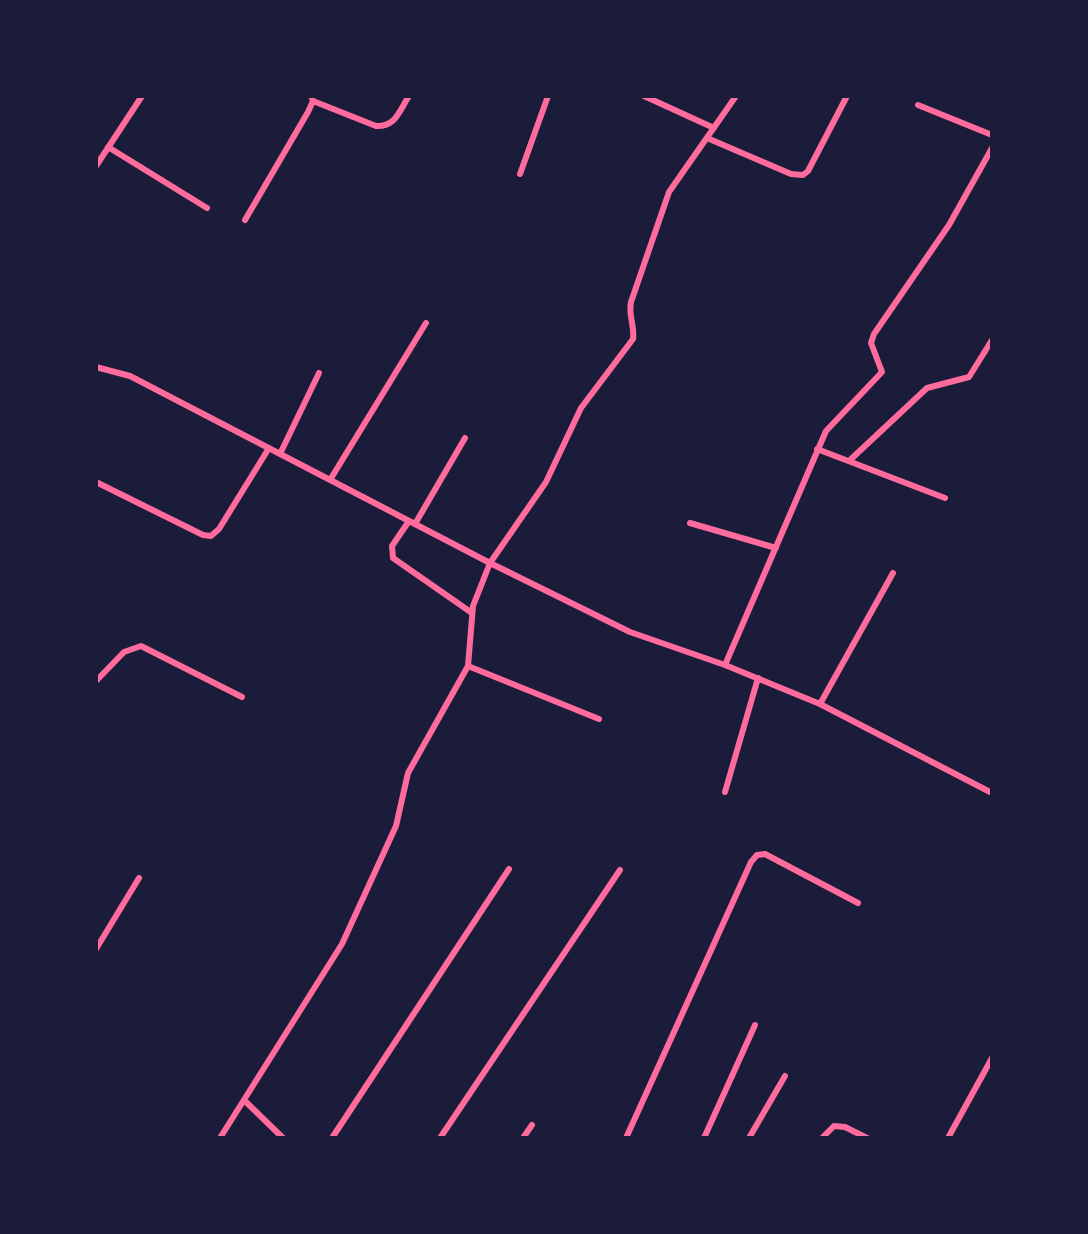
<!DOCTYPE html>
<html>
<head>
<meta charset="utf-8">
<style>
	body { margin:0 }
	#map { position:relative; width:1088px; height:1234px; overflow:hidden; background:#1b1b3a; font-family:Cabin,sans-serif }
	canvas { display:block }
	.frame { position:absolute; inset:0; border:98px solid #1b1b3a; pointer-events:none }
</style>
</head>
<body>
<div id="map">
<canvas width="1088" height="1234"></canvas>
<div class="frame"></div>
</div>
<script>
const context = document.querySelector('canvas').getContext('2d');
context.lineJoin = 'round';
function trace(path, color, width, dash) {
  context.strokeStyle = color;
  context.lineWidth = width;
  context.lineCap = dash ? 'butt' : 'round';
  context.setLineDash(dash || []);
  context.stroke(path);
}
const minor = new Path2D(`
	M644,96L714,128
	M313,101L376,126C396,127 399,111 409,96
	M918,105L992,135
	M707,138L791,174L803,175L808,171L847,96
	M108,147L207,208
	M96,166L142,96
	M520,174L548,96
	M245,220L308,112L313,101L311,96
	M96,367L130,376L490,563L630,632L725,665L820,704L992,793
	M817,449L945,498
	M280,454L319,373
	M849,461L927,388L969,377L992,340
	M330,480L426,323
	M96,482L203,535L211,536L219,529L269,448
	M409,521L392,546L393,558L472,613
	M690,523L776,548
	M415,524L465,438
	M725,665L826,431L882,372L871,343L874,334L949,225L992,148
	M468,666L599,719
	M96,681L124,652L141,646L242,697
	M820,704L893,573
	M725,792L758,678
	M96,949L139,878
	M245,1101L283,1138
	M220,1138L342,944L396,826L408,773L468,666L473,606L490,563L546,482L581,408L633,339C635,326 628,316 631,302L669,192L736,96
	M332,1138L509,869
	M440,1138L620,870
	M523,1138L532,1125
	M626,1138L751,862L757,855L765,854L858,903
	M704,1138L755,1025
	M749,1138L785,1076
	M822,1138L834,1126L845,1127L867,1138
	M948,1138L992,1058`);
trace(minor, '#ff6b9d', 6);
</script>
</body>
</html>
